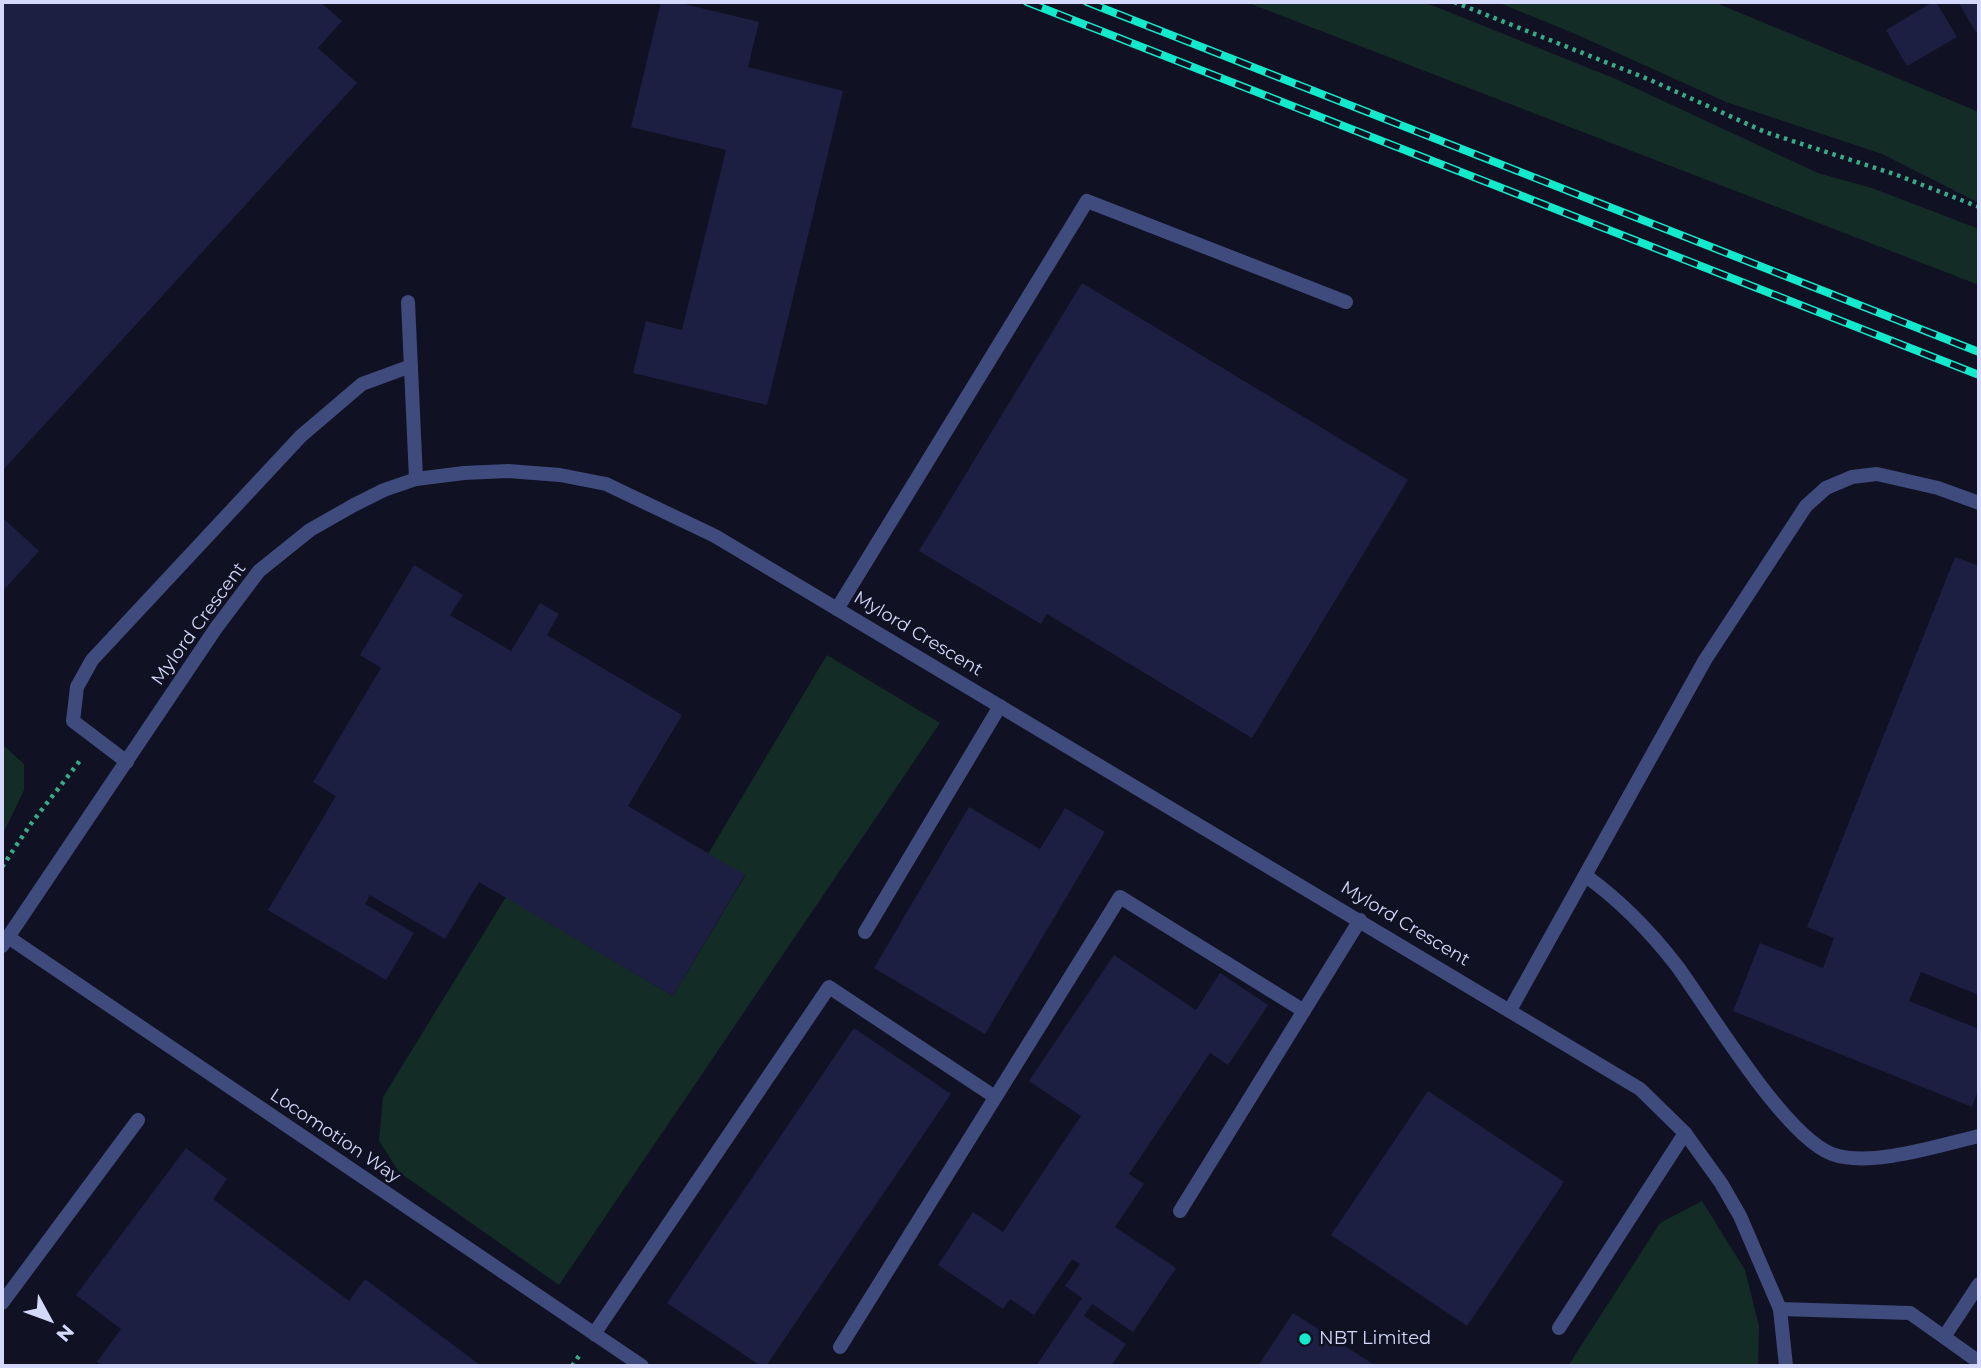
<!DOCTYPE html>
<html>
<head>
<meta charset="utf-8">
<style>
	body { margin:0 }
	#map { position:relative; width:1981px; height:1368px; overflow:hidden; background:#101122; font-family:Montserrat,sans-serif }
	canvas { display:block }
	.frame { position:absolute; inset:0; border:4px solid #d4d9fc; pointer-events:none }
	.north { position:absolute; left:14px; top:1284px; width:70px; height:70px; -webkit-text-stroke:5px #101122; paint-order:stroke; rotate:131deg; font-size:19px; font-weight:700; line-height:28px; text-align:center; color:#d4d9fc }
	.north::after { content:''; display:block; margin:auto; width:24px; height:32px; background:#d4d9fc; clip-path:polygon(50% 0,100% 100%,50% 72%,0 100%) }
</style>
</head>
<body>
<div id="map">
<canvas width="1981" height="1368"></canvas>
<div class="frame"></div>
<div class="north">N</div>
</div>
<script>
const context = document.querySelector('canvas').getContext('2d');
context.lineJoin = 'round';
function fill(path, color) {
  context.fillStyle = color;
  context.fill(path, 'evenodd');
}
function trace(path, color, width, dash) {
  context.strokeStyle = color;
  context.lineWidth = width;
  context.lineCap = dash ? 'butt' : 'round';
  context.setLineDash(dash || []);
  context.stroke(path);
}
function label(font, color, halo, rows, align = 'center') {
  context.font = font + ' Montserrat,sans-serif';
  context.lineWidth = 5;
  context.setLineDash([]);
  context.textBaseline = 'middle';
  context.strokeStyle = halo;
  context.fillStyle = color;
  for (const [text, x, y, turn = 0] of rows) {
    context.save();
    context.translate(x, y);
    context.rotate((+turn || 0) * Math.PI / 180);
    context.textAlign = isNaN(turn) ? turn : align;
    if (halo) context.strokeText(text, 0, 0);
    context.fillText(text, 0, 0);
    context.restore();
  }
}
const green = new Path2D(`
	M1246,2H1420L1434,6L1616,79L1818,173L1872,188L1979,229V285Z
	M1497,2H1714L1979,112V203L1882,154L1726,102L1573,33Z
	M827,655L940,723L559,1285L399,1172L379,1141L383,1097L506,897L673,996L745,876L708,854Z
	M2,744L24,764V790L2,836Z
	M1702,1201L1745,1270L1759,1326L1758,1366H1568L1660,1223Z`);
const building = new Path2D(`
	M2,2H320L342,21L318,48L357,83L2,471Z
	M661,2H676L759,22L748,67L843,91L767,405L633,373L646,321L682,330L726,150L631,127Z
	M1933,2H1936L1957,37L1907,66L1886,30Z
	M1958,2H1979V37Z
	M1082,283L1408,480L1252,738L1047,614L1041,624L919,551Z
	M2,517L39,551L2,592Z
	M1955,557L1979,566V995L1921,972L1909,1001L1979,1029V1088L1972,1107L1733,1011L1760,943L1823,968L1834,938L1807,927Z
	M414,565L463,595L450,615L511,651L540,603L559,614L547,635L682,715L628,806L745,875L673,996L479,882L445,939L370,895L365,904L414,933L386,980L268,910L336,796L313,782L381,668L360,655Z
	M969,807L1040,849L1065,808L1105,832L985,1034L874,968Z
	M1114,955L1196,1010L1220,973L1268,1005L1228,1065L1210,1053L1129,1174L1144,1184L1115,1227L1176,1268L1133,1332L1092,1304L1084,1316L1126,1344L1111,1366H1036L1082,1298L1065,1286L1080,1264L1072,1259L1034,1315L1010,1299L1003,1309L938,1265L973,1212L1003,1232L1081,1116L1029,1081Z
	M854,1028L951,1094L766,1366H761L667,1303Z
	M1428,1091L1564,1182L1467,1326L1331,1235Z
	M186,1148L227,1179L213,1199L349,1301L365,1279L480,1365L479,1366H103L97,1362L121,1329L76,1295Z
	M1293,1313L1376,1366H1258Z`);
const path = new Path2D(`
	M1454,2L1648,79L1765,132L1897,175L1979,207
	M2,867L30,825L82,758
	M572,1366L581,1353`);
const lane = new Path2D(`
	M408,302L416,479
	M837,609L1087,201L1346,302
	M127,762L73,721L77,687L92,660L301,436L362,384L411,366
	M1586,876C1622,902 1650,931 1677,966C1710,1011 1784,1136 1832,1154C1869,1168 1941,1145 1979,1136
	M865,932L1000,706
	M1510,1010L1705,660L1806,506L1826,488L1852,477L1877,474L1938,488L1979,503
	M1180,1211L1360,920
	M2,1303L138,1120
	M1780,1309L1910,1313L1944,1337L1979,1284
	M1559,1328L1685,1133
	M594,1334L829,987L995,1097
	M1944,1337L1979,1362
	M840,1347L1120,897L1304,1011`);
const street = new Path2D(`
	M8,937L642,1366
	M2,946L216,628L259,571L310,530L354,505L384,490L416,479L464,473L508,471L560,475L606,484L715,536L1640,1089L1685,1133L1721,1183L1740,1216L1780,1309L1786,1366`);
const rail = new Path2D(`
	M1027,2L1979,375
	M1087,2L1979,352`);
const markers = [
	[1305,1339,7,"#13e9cb"]
];
const streetNames = [
	["Mylord Crescent",199,624,-54],
	["Mylord Crescent",918,634,31],
	["Mylord Crescent",1405,924,31],
	["Locomotion Way",335,1136,34]
];
const poiNames = [
	["NBT Limited",1319,1339]
];
fill(green, '#132c25');
fill(building, '#1d1f42');
trace(path, '#39ab89', 4.5, [3.5, 5]);
trace(lane, '#3f4b7d', 14);
trace(street, '#3f4b7d', 14);
trace(rail, '#13e9cb', 8);
trace(rail, '#101122', 5, [16]);
for (const [x, y, r, color] of markers) {
  const dot = new Path2D();
  dot.arc(x, y, r, 0, 2 * Math.PI);
  context.fillStyle = color;
  context.fill(dot);
  trace(dot, '#101122', 2.5);
}
label('18px', '#d4d9fc', '#101122', streetNames);
label('18px', '#d4d9fc', '#101122', poiNames, 'left');
</script>
</body>
</html>
